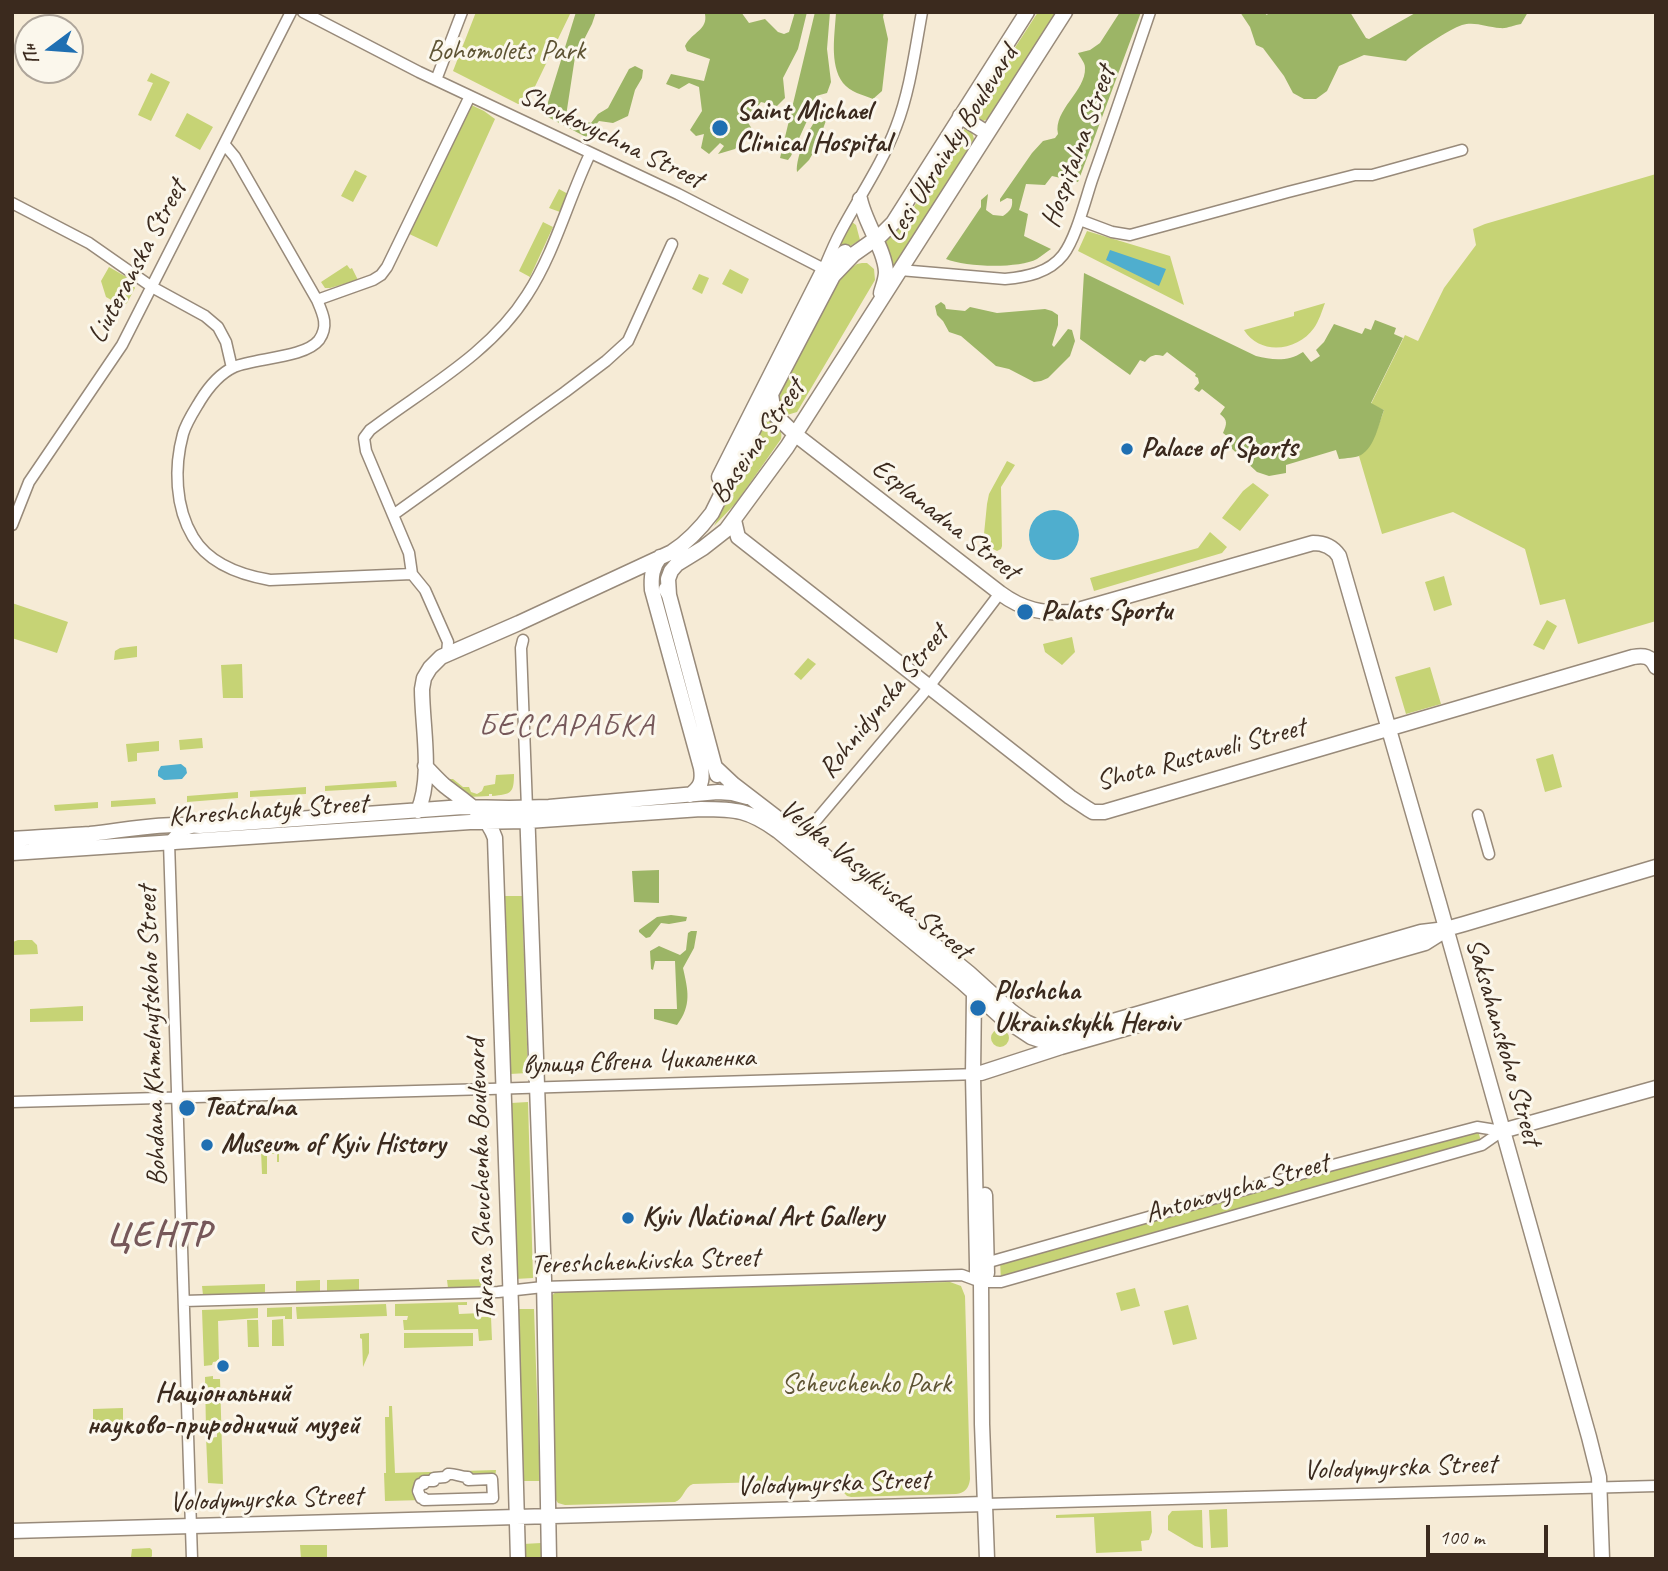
<!DOCTYPE html>
<html>
<head>
<meta charset="utf-8">
<style>
	body { margin:0 }
	#map { position:relative; width:1668px; height:1571px; overflow:hidden; background:#f6ebd6; font-family:Caveat,sans-serif }
	canvas { display:block }
	.frame { position:absolute; inset:0; border:14px solid #3b2a1e; pointer-events:none }
	.north { position:absolute; left:14px; top:14px; width:70px; height:70px; box-sizing:border-box; background:#fbf7ec; border:2px solid #aea59a; border-radius:50%; rotate:254deg; font-size:19px; font-weight:700; line-height:28px; text-align:center; color:#3b2a1e }
	.north::after { content:''; display:block; margin:auto; width:24px; height:32px; background:#1f6fb2; clip-path:polygon(50% 0,100% 100%,50% 72%,0 100%) }
	.scale { position:absolute; left:1426px; top:1525px; width:122px; height:32px; box-sizing:border-box; border:4px solid #3b2a1e; border-top:0; padding-left:9px; font-size:21px; line-height:24px; white-space:nowrap; color:#3b2a1e; -webkit-text-stroke:5px #fbf7ec; paint-order:stroke }
</style>
</head>
<body>
<div id="map">
<canvas width="1668" height="1571"></canvas>
<div class="frame"></div>
<div class="north">Пн</div>
<div class="scale">100 m</div>
</div>
<script>
const context = document.querySelector('canvas').getContext('2d');
context.lineJoin = 'round';
function fill(path, color) {
  context.fillStyle = color;
  context.fill(path, 'evenodd');
}
function trace(path, color, width, dash) {
  context.strokeStyle = color;
  context.lineWidth = width;
  context.lineCap = dash ? 'butt' : 'round';
  context.setLineDash(dash || []);
  context.stroke(path);
}
function label(font, color, halo, rows, align = 'center') {
  context.font = font + ' Caveat,sans-serif';
  context.lineWidth = 6;
  context.setLineDash([]);
  context.textBaseline = 'middle';
  context.strokeStyle = halo;
  context.fillStyle = color;
  for (const [text, x, y, turn = 0] of rows) {
    context.save();
    context.translate(x, y);
    context.rotate((+turn || 0) * Math.PI / 180);
    context.textAlign = isNaN(turn) ? turn : align;
    if (halo) context.strokeText(text, 0, 0);
    context.fillText(text, 0, 0);
    context.restore();
  }
}
const green = new Path2D(`
	M476,12H571L528,101L518,104L453,71Z
	M1038,12H1057L988,119L983,121L974,115V111Z
	M151,73L170,82L151,121L138,115L153,83L147,81Z
	M467,103L484,111L495,119L437,247L405,232Z
	M187,113L213,127L200,150L175,136Z
	M965,129L972,132L974,139L893,270L882,246L905,221L961,132Z
	M355,170L367,176L353,202L341,196Z
	M1656,174V621L1578,644L1565,599L1540,605L1525,549L1453,512L1382,534L1359,456C1373,445 1378,427 1384,410L1371,404L1405,335L1418,341L1444,288L1476,245L1473,229L1485,224Z
	M559,189L568,194L560,212L549,208Z
	M543,222L553,227L530,277L519,271Z
	M852,222L856,225L860,240L842,251L838,248Z
	M1087,231L1170,256L1184,305L1078,251Z
	M862,263H867L874,269L875,280L797,412L787,415L780,410L777,399L829,294L843,274L857,264Z
	M347,265L350,269L352,268L358,280L330,288H325L321,282Z
	M109,267L130,279L135,288L127,303L122,306L106,297L101,281Z
	M730,269L749,279L742,294L722,284Z
	M699,274L709,278L702,294L692,289Z
	M1325,303C1322,311 1319,321 1314,328C1298,351 1260,356 1244,330L1294,316V312Z
	M770,421C778,423 783,431 781,439L736,503L714,526L764,423Z
	M1007,461L1015,465L1001,487L1002,546L1001,549L997,551L983,544L987,504L989,494Z
	M1253,483L1269,495L1240,531L1222,518L1243,491Z
	M1210,532L1227,547L1222,553L1094,591L1090,578L1198,548Z
	M1444,576L1452,605L1434,611L1425,582Z
	M12,603L68,622L57,653L12,638Z
	M1547,620L1557,626L1544,650L1533,645Z
	M1072,637L1075,652L1062,665L1045,652L1043,644Z
	M137,646V657L114,660L115,651L120,648Z
	M808,658L816,664L801,680L794,674Z
	M242,664L243,698H223L221,665Z
	M1430,667L1441,704L1406,714L1395,677Z
	M202,738L203,748L180,750L179,740Z
	M159,741V751L137,753V761L128,762L126,744Z
	M1553,754L1562,787L1545,792L1536,759Z
	M514,774C514,794 511,794 492,796V794H489V796L469,797L445,779H453L463,787H469L471,792L477,794L482,791L484,786L495,784L496,775Z
	M396,781L397,787L325,791V786Z
	M306,787V794L250,797V791Z
	M238,792V798L187,802V796Z
	M155,798L156,804L111,807V801Z
	M98,802V808L55,811L54,805Z
	M505,896H522L528,1073L510,1074Z
	M32,940L37,945L38,954L12,955L13,942L18,940Z
	M83,1006V1021L30,1022V1009Z
	M991 1038a9 9 0 1 1 18 0a9 9 0 1 1-18 0Z
	M528,1102L533,1278L515,1279L511,1103Z
	M1477,1127L1482,1145L1001,1282L1000,1260Z
	M265,1141H286V1151H279V1162H277V1154H267V1174H262L261,1151H265Z
	M359,1279V1290L327,1291V1280Z
	M490,1279V1284L484,1285V1287L448,1288L447,1280Z
	M320,1280V1291L296,1292V1281Z
	M950,1282L961,1286L965,1296L970,1479C969,1488 965,1493 956,1494L851,1497L847,1496L832,1480L693,1484C684,1487 684,1499 675,1502L565,1505L558,1503L554,1497L550,1297L556,1292Z
	M265,1284V1293L203,1295L202,1286Z
	M1135,1288L1140,1306L1121,1311L1116,1293Z
	M467,1302V1305H458L459,1314L481,1313V1317H491L492,1340L479,1341L478,1329L404,1330L403,1320H407L408,1316H395V1304Z
	M386,1304L387,1316L297,1319L296,1307Z
	M1188,1305L1197,1339L1173,1345L1164,1311Z
	M292,1307V1319H285V1316L267,1317V1308Z
	M258,1308V1318L218,1321L219,1361L213,1362L212,1365L204,1366L202,1310Z
	M516,1309H534L540,1481H521Z
	M283,1319L284,1346H272V1320Z
	M247,1320H258L259,1347H248Z
	M369,1333V1353L363,1367L362,1339L360,1338V1334Z
	M404,1333H473V1346L404,1348Z
	M213,1376V1379H220L223,1484L208,1483L206,1436H209L210,1438L217,1437V1427H209V1430H206L205,1377Z
	M389,1406H392L395,1473L496,1470L495,1478L457,1477L420,1484L424,1500L385,1501L384,1473H386L385,1417H389Z
	M123,1408V1426H99L93,1422V1409Z
	M1227,1509L1228,1547L1211,1548L1209,1510Z
	M1202,1510L1203,1548L1195,1546L1168,1530V1516L1172,1511Z
	M1151,1511L1152,1532L1149,1540L1141,1541L1142,1551L1096,1553L1094,1517L1056,1518V1515Z
	M541,1543V1559H523V1544Z
	M300,1545H327V1559H301Z
	M150,1548L152,1550V1556L150,1559L146,1557H131L132,1549Z`);
const forest = new Path2D(`
	M576,12H596L592,24L575,57L566,116L591,123L598,114L608,108L629,69L635,66L643,70L642,78L635,90L628,116L613,123L599,121L586,137L544,115Z
	M702,12H741L749,23L765,19L778,32L784,34L789,32L795,12H807L798,49L783,78L785,98L777,106L761,102L747,121L752,129L735,149L718,154L724,146L720,143L709,154L701,148L704,134L696,136L690,130L702,111L699,87L689,83L679,89L666,84L671,74L704,81L710,59L687,51L685,46C692,32 708,30 705,14Z
	M815,12H830L827,49L831,82L827,93L816,96V101L791,156L788,160L780,158Z
	M836,12H884L883,17L888,39L882,91L873,99C863,95 850,92 843,83C829,64 835,34 836,12Z
	M1120,12H1141L1078,182L1052,176L1045,185L1026,184L1019,210L1028,214L1024,236L1051,249C1046,252 1042,256 1037,259C1018,269 965,267 946,259L981,207V200L988,194L986,210L993,215L1003,216C1010,211 1013,208 1012,199L1007,198L1000,202V199L1032,153L1043,141L1055,138L1058,134C1053,110 1086,91 1085,68C1085,62 1080,58 1078,53L1090,50L1100,43Z
	M1240,12H1263L1267,15L1269,12H1350L1366,38L1369,39L1417,12H1528L1521,24C1514,25 1506,29 1500,28C1487,27 1474,21 1462,25C1450,29 1414,52 1406,61L1364,55L1339,66L1327,91L1316,99H1304L1293,93L1284,76L1263,48L1256,45L1250,27Z
	M824,111L828,112V115L816,148L809,160L797,172C795,157 812,119 824,111Z
	M1084,273L1256,356C1272,360 1288,362 1303,352L1311,362L1320,356L1316,350L1324,342L1334,324L1362,334L1365,328L1371,330L1375,320L1396,328L1394,334L1403,338L1371,403L1384,410C1379,423 1375,447 1361,455C1356,458 1346,458 1339,459L1336,450L1286,465V473L1269,476L1257,472L1229,446L1232,440L1223,433C1227,424 1228,420 1220,414L1225,407L1202,389L1199,392L1194,389L1199,383L1198,378L1195,376L1196,374L1167,352L1163,356C1155,354 1151,355 1145,362L1140,360L1130,375L1080,339Z
	M941,302L945,305L946,309L965,311L970,307L997,313L1045,309L1052,311L1058,315V325L1052,345L1054,347L1068,329L1072,330L1075,341L1070,356L1048,378L1041,381L1034,382L1009,369L996,366L961,336L949,332L943,321L937,315L935,306Z
	M659,870V903L634,902L632,871Z
	M671,915L687,917L686,921L669,924L661,923L650,937L646,938L639,932V930L657,917Z
	M691,931H697L694,948L683,968C688,990 692,1005 677,1025L654,1019V1009H677L675,961H655L653,970L651,969L650,951L659,946L680,955L686,950L688,933Z`);
const water = new Path2D(`
	M1110,250L1166,269L1159,286L1106,260Z
	M1029 535a25 25 0 1 1 50 0a25 25 0 1 1-50 0Z
	M181,764L186,768L187,773L182,779L164,780L158,776V771L161,766Z`);
const minor = new Path2D(`
	M303,12L419,72L678,194L824,269
	M436,80L462,12
	M225,145L235,157L317,300C323,314 329,326 319,340C305,358 255,358 234,367C219,374 208,388 200,401C194,411 186,423 183,434C174,467 175,507 193,537C209,564 241,575 270,580L412,574
	M12,203L89,243L152,287L205,316L218,327L226,342L232,368
	M1080,220L1112,232L1130,235L1288,192L1355,175H1372L1462,150
	M825,266C830,254 835,242 841,231C859,197 882,164 896,127C910,91 915,50 922,12
	M900,270L1005,279C1026,277 1049,273 1063,255C1076,238 1085,201 1092,180C1112,124 1131,68 1150,12
	M317,300L373,280L381,275L387,267L470,96
	M393,515L565,392L606,361L628,341L672,244
	M12,525L29,482L122,345L291,12
	M523,640L521,648L527,808
	M447,654L448,642L425,590L412,574L409,553L366,451L364,438L370,430C424,389 490,354 527,295C555,252 568,200 590,154
	M1478,815L1489,854
	M191,828L177,833L169,842L192,1559
	M802,837L928,688L1000,593
	M12,1102L489,1089L979,1074
	M982,1264L1329,1166L1477,1127L1502,1131
	M184,1301L498,1292L543,1287L962,1275L981,1282H1001L1482,1145L1502,1131
	M448,1474C454,1473 460,1477 468,1477V1480L492,1479L493,1498L424,1500V1498H421L418,1491L420,1484H424V1481H434V1478L445,1477Z
	M985,1504L1656,1486`);
const major = new Path2D(`
	M960,116L987,133
	M860,199C865,223 885,250 886,272C886,279 883,286 881,293
	M771,394L774,414L796,435L1000,593C1023,610 1043,614 1071,612L1313,543C1324,543 1333,547 1339,556L1439,903L1589,1437L1599,1477L1602,1559
	M719,477L824,269L845,252
	M734,520L738,537L1070,797L1088,809L1093,812H1104L1633,657C1644,655 1651,656 1656,667
	M660,557C652,567 651,577 652,590L701,768C703,781 701,787 690,795
	M666,589L669,595L717,775
	M669,595L668,579L671,571L677,564L703,548L726,530L787,447L1065,12
	M425,766C432,773 438,780 445,786C464,801 487,814 495,838L511,1307L518,1559
	M716,768L733,784L802,837L969,973L1011,1011L1026,1022L1048,1032L1067,1033L1082,1030L1421,932L1446,929L1464,924L1656,867
	M527,808L544,1279L549,1559
	M418,811C433,776 422,726 422,689L424,678L430,668L441,657L519,623L672,552C689,541 700,529 712,513L771,394L833,276L854,254L881,235L893,223L1027,12
	M12,839C38,837 64,836 90,834C127,830 163,822 200,826L463,807L509,808L549,807L718,792L732,793L747,797
	M12,853L470,822L528,821L701,809C736,809 749,810 778,831L962,982L1001,1017L1031,1037L1061,1047
	M976,991L974,993L973,1075L977,1265V1273L981,1282L982,1424L987,1559
	M981,1073L1061,1047L1425,943L1444,931
	M1502,1131L1656,1088
	M981,1282L987,1273L985,1195
	M12,1531L985,1504`);
const markers = [
	[720,128,9,"#1f6fb2"],
	[1127,449,7,"#1f6fb2"],
	[1025,612,9,"#1f6fb2"],
	[978,1008,9,"#1f6fb2"],
	[187,1108,9,"#1f6fb2"],
	[207,1145,7,"#1f6fb2"],
	[628,1218,7,"#1f6fb2"],
	[223,1366,7,"#1f6fb2"]
];
const parkNames = [
	["Bohomolets Park",506,52],
	["Schevchenko Park",866,1385]
];
const poiNames = [
	["Saint Michael",736,112],
	["Clinical Hospital",736,144],
	["Palace of Sports",1141,449],
	["Palats Sportu",1041,612],
	["Ploshcha",994,992],
	["Ukrainskykh Heroiv",994,1024],
	["Teatralna",203,1108],
	["Museum of Kyiv History",221,1145],
	["Kyiv National Art Gallery",642,1218],
	["Національний",223,1394,"center"],
	["науково-природничий музей",223,1426,"center"]
];
const streetNames = [
	["Shovkovychna Street",611,138,26],
	["Lesi Ukrainky Boulevard",952,144,-58],
	["Hospitalna Street",1079,147,-70],
	["Liuteranska Street",138,262,-62],
	["Baseina Street",758,442,-55],
	["Esplanadna Street",945,520,38],
	["Rohnidynska Street",884,702,-51],
	["Shota Rustaveli Street",1201,755,-15],
	["Khreshchatyk Street",268,811,-4],
	["Velyka Vasylkivska Street",875,880,39],
	["Bohdana Khmelnytskoho Street",153,1036,-92],
	["Saksahanskoho Street",1503,1042,74],
	["вулиця Євгена Чикаленка",639,1062,-2],
	["Tarasa Shevchenka Boulevard",482,1180,-92],
	["Antonovycha Street",1237,1189,-16],
	["Tereshchenkivska Street",645,1262,-2],
	["Volodymyrska Street",1400,1468,-2],
	["Volodymyrska Street",833,1484,-2],
	["Volodymyrska Street",266,1500,-2]
];
const quarterNames = [
	["БЕССАРАБКА",567,727]
];
const districtNames = [
	["ЦЕНТР",159,1236]
];
fill(green, '#c6d375');
fill(forest, '#9cb566');
fill(water, '#4faece');
trace(minor, '#988a7a', 13);
trace(major, '#988a7a', 17);
trace(minor, '#fff', 10);
trace(major, '#fff', 14);
for (const [x, y, r, color] of markers) {
  const dot = new Path2D();
  dot.arc(x, y, r, 0, 2 * Math.PI);
  context.fillStyle = color;
  context.fill(dot);
  trace(dot, '#fbf7ec', 2.5);
}
label('28px', '#5e5434', '#fbf7ec', parkNames);
label('bold 28px', '#3b2a1e', '#fbf7ec', poiNames, 'left');
label('28px', '#3b2a1e', '#fbf7ec', streetNames);
context.letterSpacing = '2px';
label('32px', '#76585a', '#fbf7ec', quarterNames);
context.letterSpacing = '0px';
context.letterSpacing = '2px';
label('bold 35px', '#76585a', '#fbf7ec', districtNames);
context.letterSpacing = '0px';
</script>
</body>
</html>
